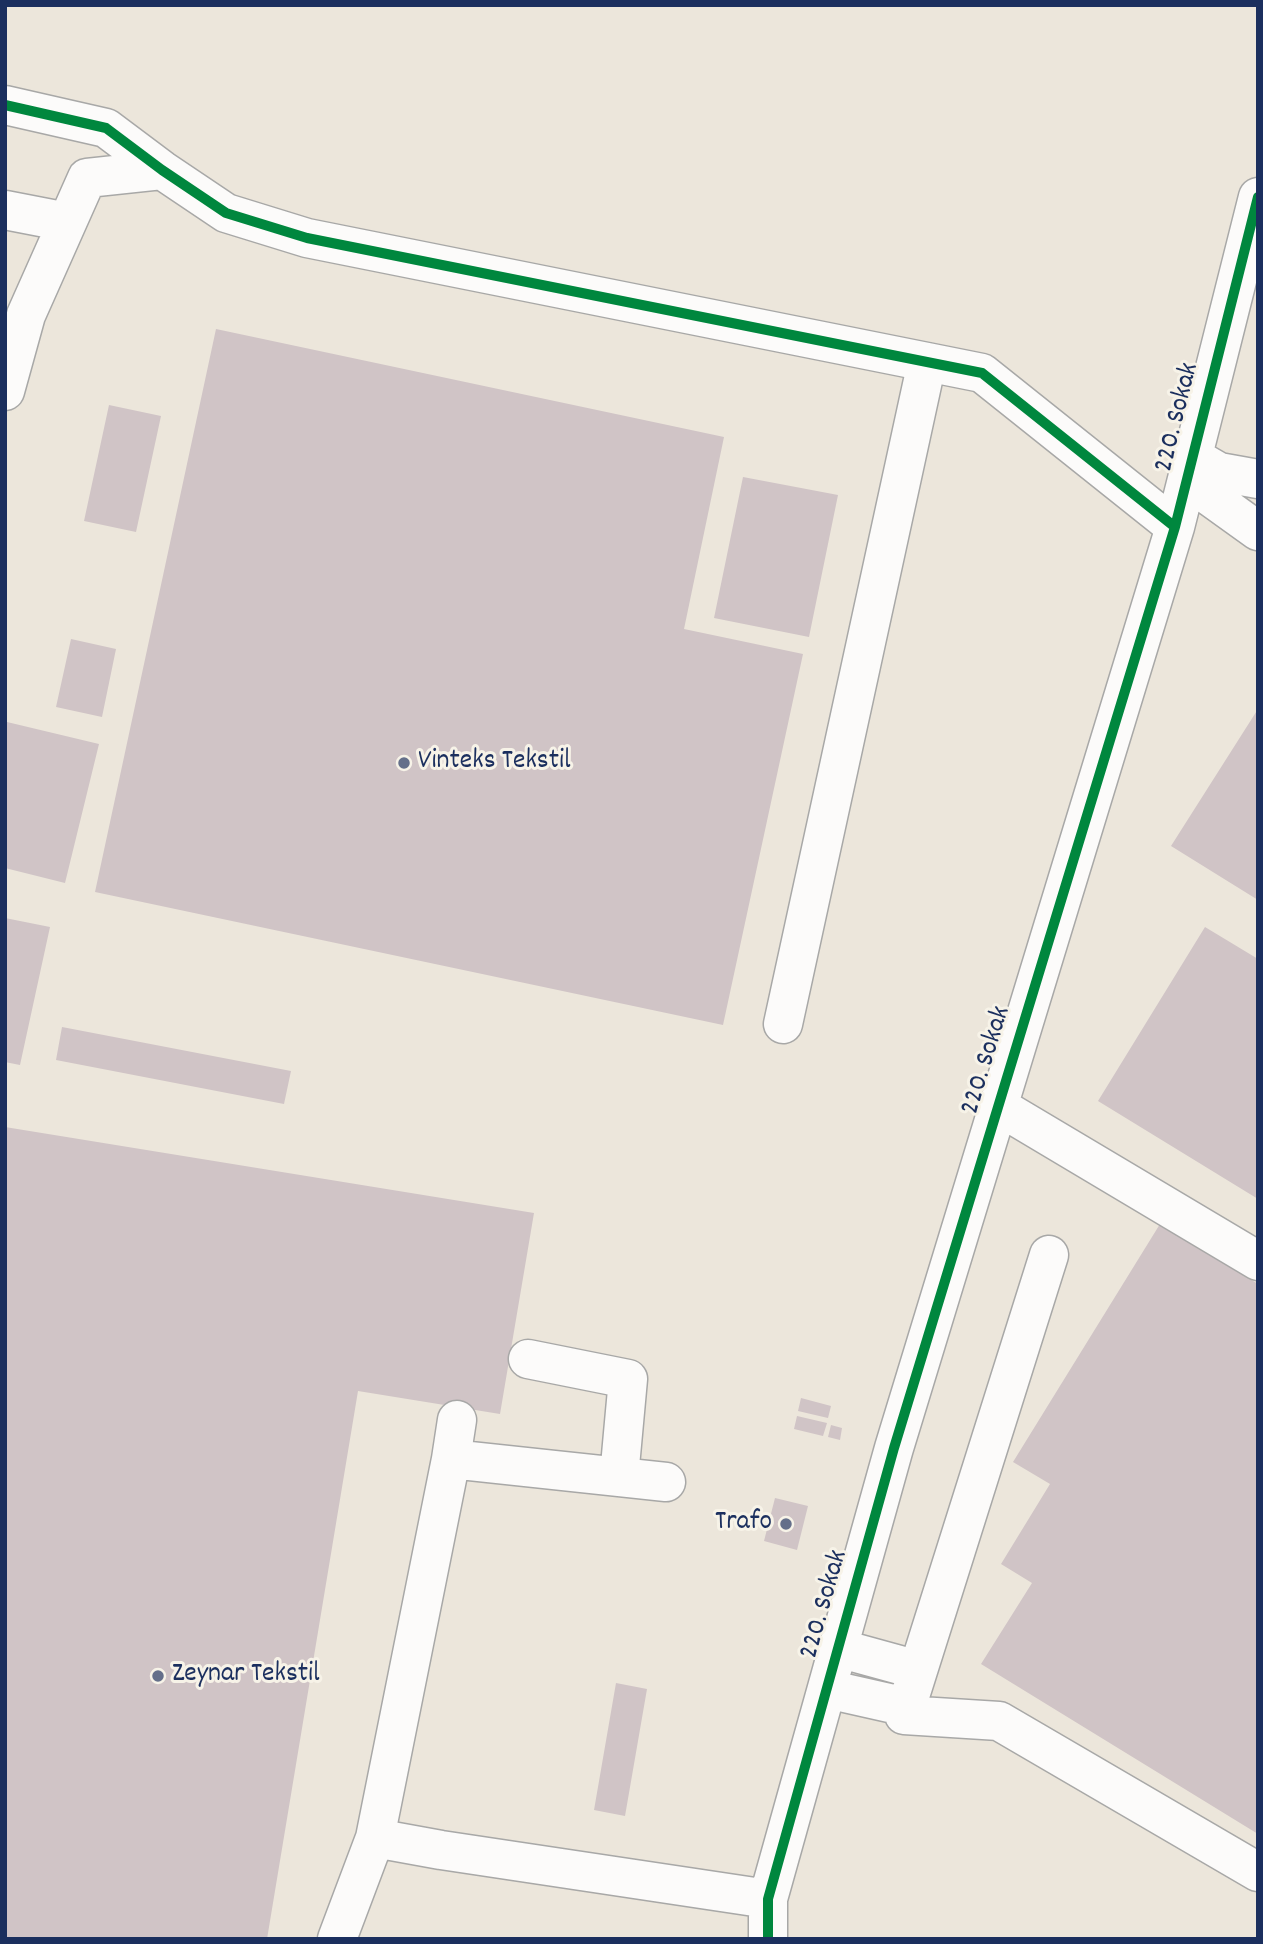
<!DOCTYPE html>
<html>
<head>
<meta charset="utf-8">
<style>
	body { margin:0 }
	#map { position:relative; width:1263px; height:1944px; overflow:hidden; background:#ece6db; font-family:Dekko,sans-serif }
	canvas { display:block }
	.frame { position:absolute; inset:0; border:7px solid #1b2f5e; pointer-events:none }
</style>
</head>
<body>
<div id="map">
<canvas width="1263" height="1944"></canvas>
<div class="frame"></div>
</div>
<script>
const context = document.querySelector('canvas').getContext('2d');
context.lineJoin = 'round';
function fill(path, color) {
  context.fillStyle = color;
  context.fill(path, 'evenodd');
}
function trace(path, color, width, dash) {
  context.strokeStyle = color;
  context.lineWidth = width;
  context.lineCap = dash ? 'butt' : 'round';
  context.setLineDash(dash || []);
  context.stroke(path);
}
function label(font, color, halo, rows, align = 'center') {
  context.font = font + ' Dekko,sans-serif';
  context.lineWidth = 6;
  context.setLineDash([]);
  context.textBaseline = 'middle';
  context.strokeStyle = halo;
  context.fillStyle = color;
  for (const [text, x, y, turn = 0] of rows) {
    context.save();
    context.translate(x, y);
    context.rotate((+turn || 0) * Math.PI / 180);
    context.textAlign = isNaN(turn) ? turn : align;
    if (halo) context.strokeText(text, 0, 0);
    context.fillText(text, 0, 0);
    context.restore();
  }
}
const building = new Path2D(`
	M216,329L724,437L684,629L803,654L723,1025L95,892Z
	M109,405L161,416L136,532L84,521Z
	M743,477L838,495L809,637L714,618Z
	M71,639L116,649L102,717L56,707Z
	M1258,709V900L1171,846Z
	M7,722L99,744L65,883L5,868V730Z
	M5,918L50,927L20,1065L5,1062Z
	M1205,927L1258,959V1199L1098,1101Z
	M62,1027L291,1071L284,1104L56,1060Z
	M5,1127L534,1213L500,1414L358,1391L267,1939H5Z
	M1160,1224L1258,1284V1834L981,1664L1032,1583L1001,1564L1050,1484L1013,1462Z
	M801,1398L831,1406L828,1418L798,1411Z
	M797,1416L827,1423L823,1436L794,1429Z
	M831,1425L842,1428L840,1440L828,1437Z
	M775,1498L808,1506L797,1550L764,1541Z
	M616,1683L647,1689L625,1816L594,1810Z`);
const minor = new Path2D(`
	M5,105L106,128L162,170L226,213L307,238L982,373L1175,527
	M5,210L67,222
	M5,391L26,315L87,178L162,170
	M1193,457L1219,472L1258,479
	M1187,480L1258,531
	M783,1024L927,362
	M998,1106L1258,1261
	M1049,1255L904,1715L999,1721L1258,1872
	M528,1359L628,1379L619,1477
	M451,1459L666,1482
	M838,1648L918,1670
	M827,1689L907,1707
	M375,1838L441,1850L768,1899
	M337,1939L375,1838L451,1459L457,1420
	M768,1939V1899L894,1448L1175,527L1258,197`);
const cycleway = new Path2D(`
	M5,105L106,128L162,170L226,213L307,238L982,373L1175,527
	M768,1939V1899L894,1448L1175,527L1258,197`);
const markers = [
	[404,763,7,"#646f8a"],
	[786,1524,7,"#646f8a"],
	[158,1676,7,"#646f8a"]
];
const streetNames = [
	["220. Sokak",1179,418,-76],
	["220. Sokak",988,1061,-73],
	["220. Sokak",826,1605,-74]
];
const poiNames = [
	["Vinteks Tekstil",418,763],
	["Trafo",772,1524,"right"],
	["Zeynar Tekstil",172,1676]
];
fill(building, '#d0c4c6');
trace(minor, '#a8a8a7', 41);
trace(minor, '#fcfbfa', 38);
trace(cycleway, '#00873e', 10);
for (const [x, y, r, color] of markers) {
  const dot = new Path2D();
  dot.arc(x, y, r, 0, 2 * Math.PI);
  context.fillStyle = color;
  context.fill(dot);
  trace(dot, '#f7f3e8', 2.5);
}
label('28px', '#1b2f5e', '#f7f3e8', streetNames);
label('28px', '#1b2f5e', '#f7f3e8', poiNames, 'left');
</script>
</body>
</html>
